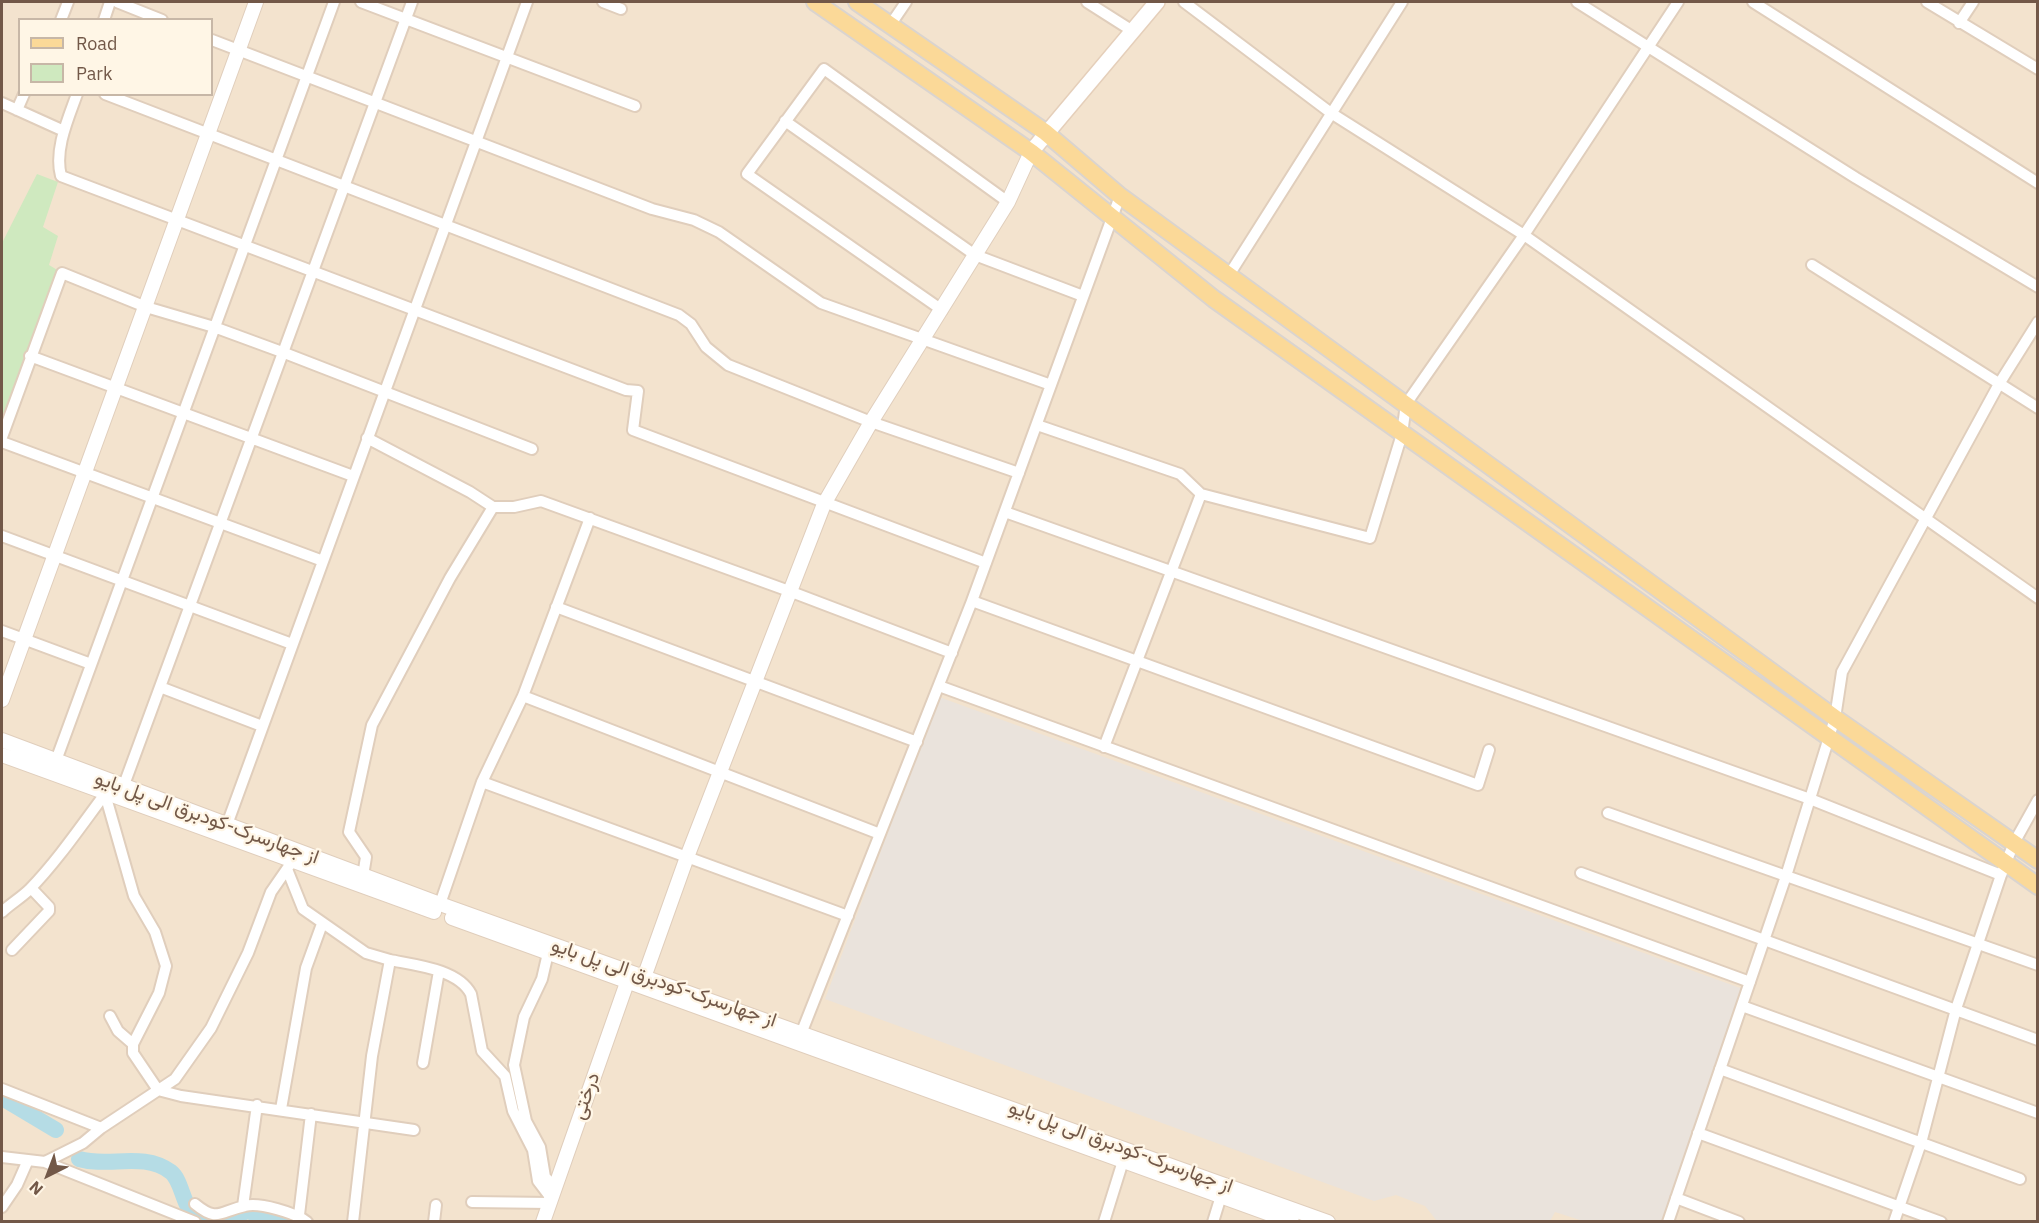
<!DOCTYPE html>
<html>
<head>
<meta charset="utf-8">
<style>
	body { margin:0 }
	#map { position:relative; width:2039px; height:1223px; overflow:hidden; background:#fcf2e0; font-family:"IBM Plex Sans",sans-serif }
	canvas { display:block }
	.frame { position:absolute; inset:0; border:3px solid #725848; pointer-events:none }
	.legend { position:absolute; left:18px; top:18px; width:195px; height:78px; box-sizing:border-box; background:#fff6e6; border:2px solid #c7b7a7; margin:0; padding:8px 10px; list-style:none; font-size:18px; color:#725848 }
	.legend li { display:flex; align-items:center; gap:12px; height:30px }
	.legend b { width:30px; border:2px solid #c7b7a7 }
	.north { position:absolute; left:18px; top:1145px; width:60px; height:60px; -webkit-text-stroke:4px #fff6e6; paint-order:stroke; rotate:222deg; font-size:16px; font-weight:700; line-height:24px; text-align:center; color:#725848 }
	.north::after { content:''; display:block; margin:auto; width:21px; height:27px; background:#725848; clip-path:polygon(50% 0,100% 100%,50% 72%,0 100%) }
</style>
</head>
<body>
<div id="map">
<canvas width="2039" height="1223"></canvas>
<div class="frame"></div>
<ul class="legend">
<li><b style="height:8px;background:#fbd998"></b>Road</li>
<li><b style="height:16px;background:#cfe9bf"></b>Park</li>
</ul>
<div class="north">N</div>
</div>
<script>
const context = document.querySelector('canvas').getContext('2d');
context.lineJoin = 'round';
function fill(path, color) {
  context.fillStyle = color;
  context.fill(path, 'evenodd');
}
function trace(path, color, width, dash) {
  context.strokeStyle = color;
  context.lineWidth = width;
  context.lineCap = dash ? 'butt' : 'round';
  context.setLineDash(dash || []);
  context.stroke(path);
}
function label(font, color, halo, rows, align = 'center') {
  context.font = font + ' "IBM Plex Sans",Vazirmatn,sans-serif';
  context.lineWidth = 4.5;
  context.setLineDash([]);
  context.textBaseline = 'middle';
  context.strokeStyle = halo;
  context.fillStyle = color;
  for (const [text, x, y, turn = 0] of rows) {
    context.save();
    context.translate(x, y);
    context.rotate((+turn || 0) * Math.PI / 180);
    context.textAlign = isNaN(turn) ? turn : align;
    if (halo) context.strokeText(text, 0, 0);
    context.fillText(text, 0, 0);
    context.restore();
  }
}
const residential = new Path2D(`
	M2,2H2037V1221H2ZM20,20H212V94H20Z`);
const industrial = new Path2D(`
	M939,697L1743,989L1664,1222L1583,1221L1555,1212L1550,1221H1437L1425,1206L1396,1195L1374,1201L825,999Z`);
const green = new Path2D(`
	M37,174L58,182L43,227L58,236L49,265L59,271L2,429V243Z`);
const river = new Path2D(`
	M2,1098L56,1130
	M79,1159C109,1168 143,1151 171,1172C182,1181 182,1203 193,1213C198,1216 205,1219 210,1222
	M227,1222L246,1211L294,1222`);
const minor = new Path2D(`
	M117,2L162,20
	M361,2L635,106
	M603,2L621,9
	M1087,2L1131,30
	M1184,2L1331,113L1524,235L2038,598
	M1577,2L1856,178L2038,287
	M1753,2L2038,183
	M1927,2L2038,69
	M61,20L68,2
	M104,20L110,2
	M1959,23L1973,2
	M891,24L906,2
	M212,40L652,209L694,220L719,232L821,303L1051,385
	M77,94C68,119 54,150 61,176L626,390L638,391L633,430L986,563
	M105,94L679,315L691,324L706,347L728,365L871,422L1019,473
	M2,103L64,131
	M17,110L24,94
	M785,121L975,255L1083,296
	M1812,265L2038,408
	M1229,275L1402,2
	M942,310L747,174L824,69L1008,202
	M30,356L353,476
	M1037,425L1180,474L1201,494L1370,538L1402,434L1406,404L1524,235L1678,2
	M2,437L62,273L146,307L214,327L282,352L532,449
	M367,438L470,492L493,507H514L541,501L789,591L952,653
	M2,442L323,561
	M1005,512L1810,799L2001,875
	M2,536L292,644
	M972,601L1478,785L1489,750
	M556,607L917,742
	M2,631L91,664
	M939,686L1750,982
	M160,687L262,726
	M523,696L880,834
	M1104,747L1201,494
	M54,766L334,2
	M482,782L848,916
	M107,788L105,794L134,896L155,932L166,966L159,993L133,1044V1053L158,1090L181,1096L414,1130
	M121,793L412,2
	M1608,813L2038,965
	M225,830L527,2
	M287,869L303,909L366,953L390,960L372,1056L353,1222
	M1581,873L2038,1040
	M363,876L366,857L349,832L372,725L450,578L493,507
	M440,904L482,782L523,696L590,518
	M2,912C10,904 21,898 30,889C58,860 81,826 105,794
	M12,950L49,911V907L31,888
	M548,953L542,979L524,1017L514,1065L526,1121L540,1147L545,1177L554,1186
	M390,960C415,965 458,969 471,994L482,1051L505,1076L513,1111L533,1150L538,1181L551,1198
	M1742,1006L2038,1113
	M110,1016L118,1031L133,1044
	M799,1039L972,601L1120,196
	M423,1063L439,971
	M1720,1069L2020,1179
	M2,1089L101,1128
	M281,1109L306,968L322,924
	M1698,1133L1941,1222
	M2,1157L45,1162L195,1222
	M45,1162L83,1143L101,1128L175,1079L211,1028L248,953L271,892L289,866
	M1676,1198L1739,1222
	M472,1202L550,1203
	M195,1204C218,1223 220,1211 245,1206C259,1202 296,1213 307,1222
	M243,1206L257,1105
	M2,1207L17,1185L28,1160
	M299,1215L311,1114
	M434,1222L436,1205
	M1104,1222L1123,1161
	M1213,1222L1221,1196
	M1668,1222L1786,876L1835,718L1842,672L1999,384L2038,322
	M1894,1222L1921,1143L1956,1009L2001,875L2014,843L2038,800`);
const tertiary = new Path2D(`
	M2,700L256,2
	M2,740L440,904L1328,1222
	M2,755L434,912
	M452,918L1292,1222
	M642,983L687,857L824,504L871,422L1008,202L1031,152
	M543,1222L630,974`);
const secondary = new Path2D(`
	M1031,152L1157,2`);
const primary = new Path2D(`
	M815,2L1031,152L1214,299L2038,886
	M857,2L1045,132L1120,196L1835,718L2038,860`);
const streetNames = [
	["از جهارسرک-کودبرق الی پل بایو",207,818,20],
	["از جهارسرک-کودبرق الی پل بایو",664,983,19],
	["درختی",586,1096,-70],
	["از جهارسرک-کودبرق الی پل بایو",1121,1147,20]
];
fill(residential, '#f3e3ce');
fill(industrial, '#eae3dc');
fill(green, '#cfe9bf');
trace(river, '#b5dce5', 16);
trace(minor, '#e0cebc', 14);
trace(tertiary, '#e0cebc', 16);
trace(secondary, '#e5cfba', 18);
trace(primary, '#dad4cf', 20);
trace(minor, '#fff', 10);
trace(tertiary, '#fff', 14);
trace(secondary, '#fff', 15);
trace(primary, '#fbd998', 16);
label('20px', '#725848', '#fff6e6', streetNames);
</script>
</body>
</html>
